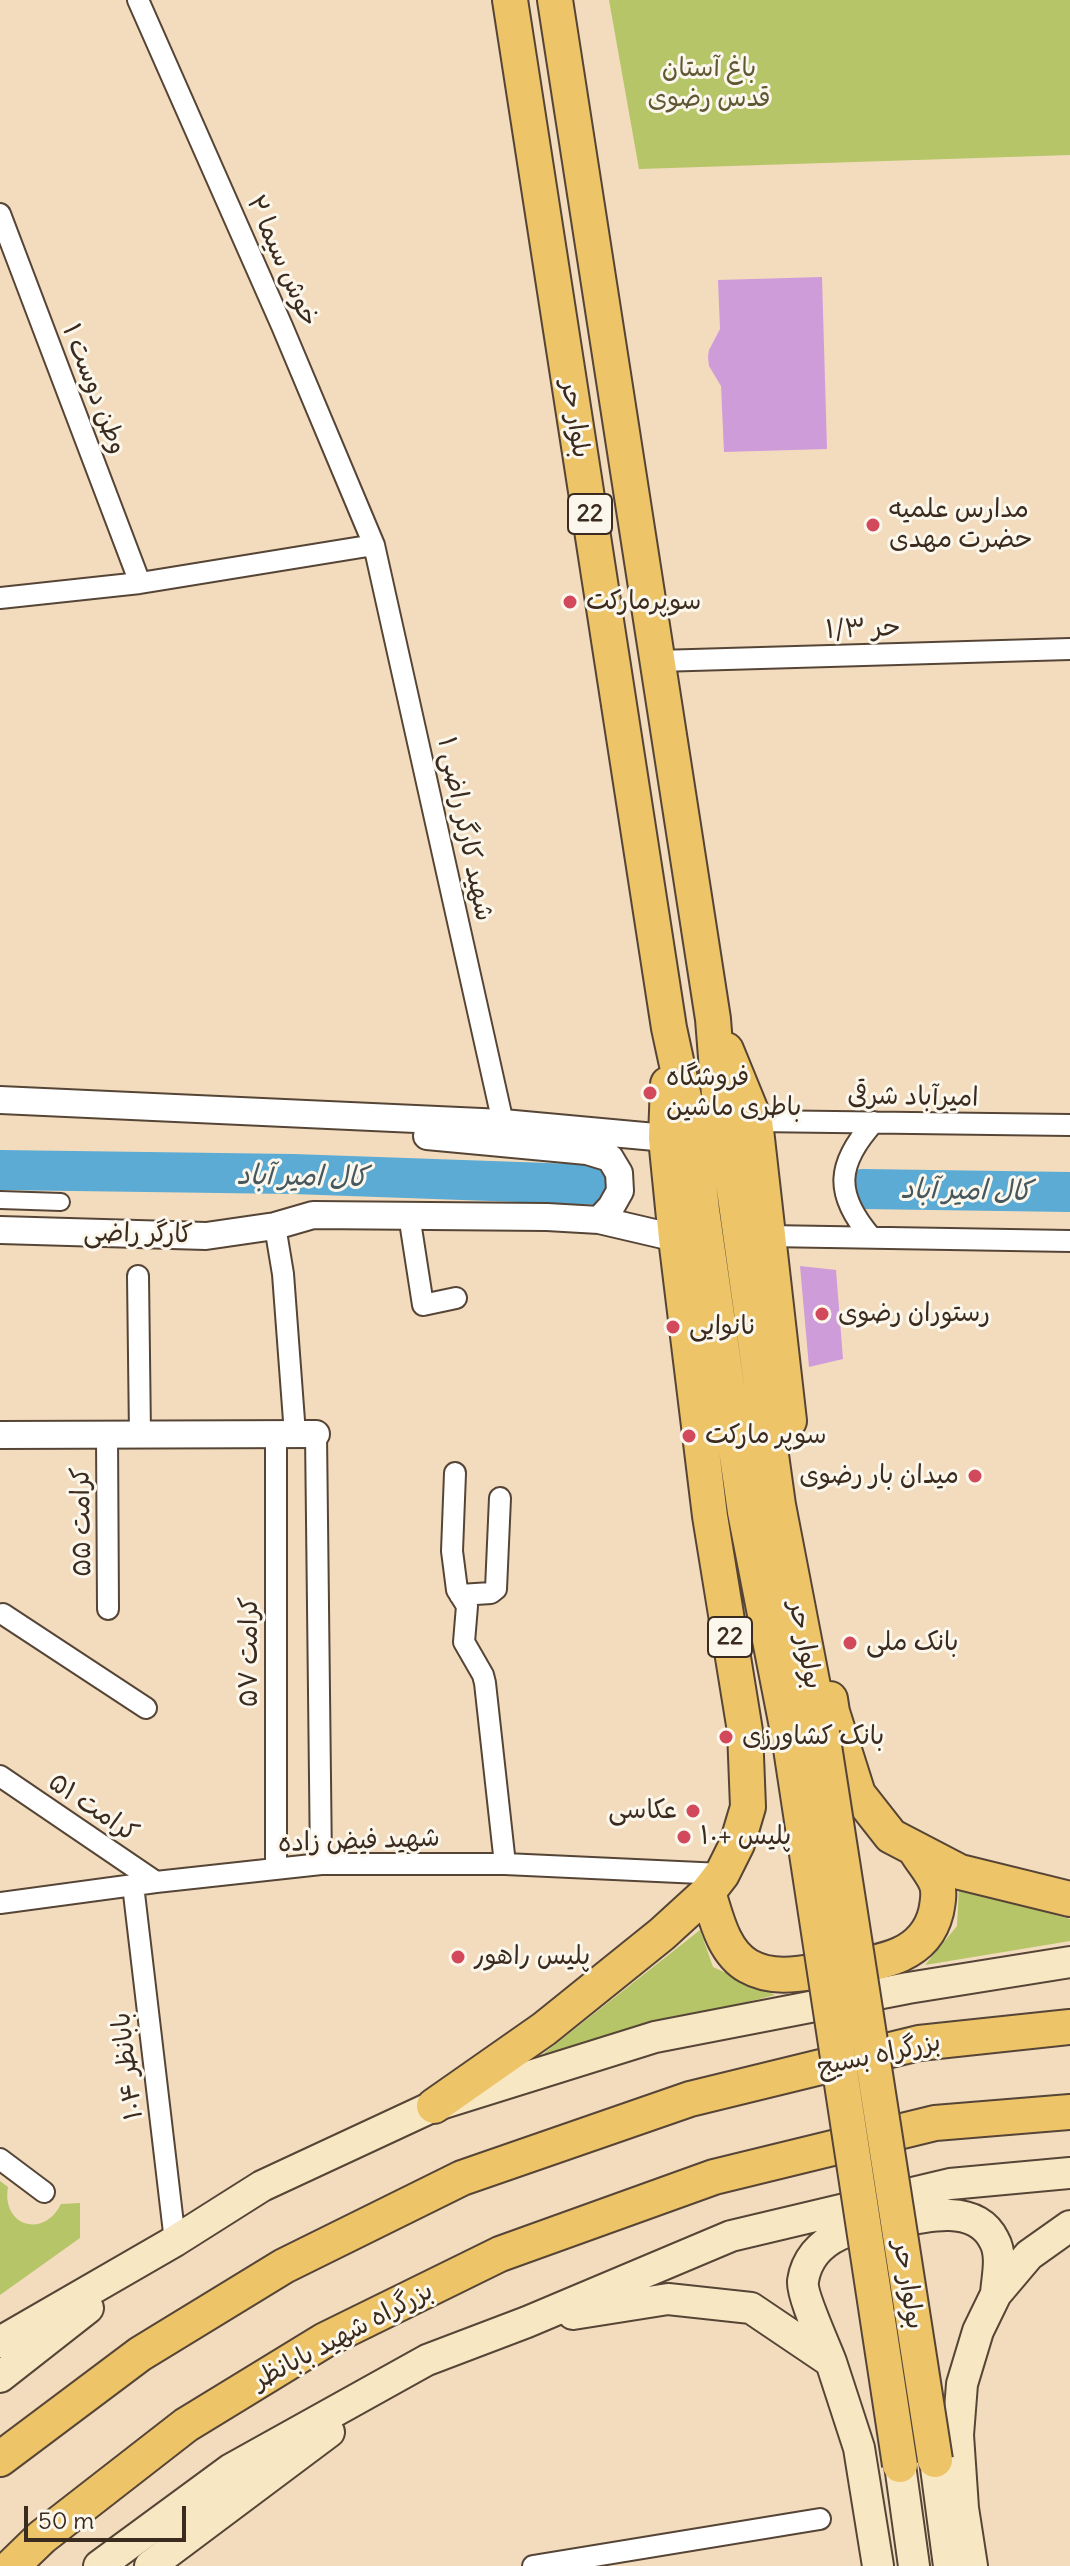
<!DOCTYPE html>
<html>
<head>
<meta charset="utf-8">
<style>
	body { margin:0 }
	#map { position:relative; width:1070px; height:2566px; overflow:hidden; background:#f2dcbd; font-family:Delius,sans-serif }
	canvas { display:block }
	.scale { position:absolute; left:24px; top:2506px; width:162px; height:36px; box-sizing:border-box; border:4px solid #3b2a1e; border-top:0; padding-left:10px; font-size:24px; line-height:28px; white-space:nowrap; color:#3b2a1e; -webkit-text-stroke:6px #fbf7ec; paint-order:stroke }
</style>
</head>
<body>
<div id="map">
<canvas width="1070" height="2566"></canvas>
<div class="scale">50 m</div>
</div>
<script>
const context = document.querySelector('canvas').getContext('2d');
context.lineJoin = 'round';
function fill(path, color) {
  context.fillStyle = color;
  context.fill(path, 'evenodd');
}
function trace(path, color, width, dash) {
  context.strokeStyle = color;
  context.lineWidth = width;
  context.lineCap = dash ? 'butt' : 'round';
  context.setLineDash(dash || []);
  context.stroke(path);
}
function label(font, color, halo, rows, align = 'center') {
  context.font = font + ' Delius,"Playpen Sans Arabic",sans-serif';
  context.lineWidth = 6;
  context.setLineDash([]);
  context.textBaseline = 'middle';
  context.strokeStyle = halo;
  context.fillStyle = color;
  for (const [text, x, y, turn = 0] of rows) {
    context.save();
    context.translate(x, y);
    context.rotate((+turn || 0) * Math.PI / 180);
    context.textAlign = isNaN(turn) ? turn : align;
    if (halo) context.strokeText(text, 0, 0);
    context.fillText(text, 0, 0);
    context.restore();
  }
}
const green = new Path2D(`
	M609,0H1070V155L639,169Z
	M959,1888L1070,1919V1941L925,1965L957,1926Z
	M700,1930L713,1967L775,1995L543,2054Z
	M0,2181L8,2187C1,2225 43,2240 61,2204L80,2203V2238L0,2295Z`);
const river = new Path2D(`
	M0,1170L293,1174L604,1185
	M863,1189L1070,1192`);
const building = new Path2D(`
	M822,277L827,449L724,452L721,386L709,366L708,357L709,350L720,329L718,280Z
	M800,1266L836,1270L843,1359L809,1367Z`);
const pedestrian = new Path2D(`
	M0,1200L61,1202`);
const minor = new Path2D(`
	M138,0L282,326L374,545L503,1123
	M0,214L140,583
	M0,598L140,583L374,545
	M658,661L1070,649
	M755,1121L1070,1125
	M409,1215L423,1305L456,1298
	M275,1226L283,1274L295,1434
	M768,1236L1070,1241
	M871,1237C834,1194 836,1164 874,1122
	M138,1276L140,1435
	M316,1434L321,1864
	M107,1435L108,1609
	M455,1473L452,1551L457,1590L467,1606L464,1642L483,1675L485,1683L505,1864
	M460,1595L491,1593L496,1589L500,1498
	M3,1614L146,1708
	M0,1776L156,1882
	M276,1869V1434
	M133,1885L175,2241
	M0,1903L156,1882L321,1864H505L722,1874
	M0,2159L44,2192
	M533,2566L820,2519`);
const tertiary = new Path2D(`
	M0,1100L503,1123L666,1138
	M427,1136L587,1151L610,1158L619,1173L620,1191L611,1207L599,1220
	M0,1230L206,1236L275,1226L313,1215L547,1217L599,1220L676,1238
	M0,1435L316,1434`);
const secondary = new Path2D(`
	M573,2314L668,2299L751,2308L831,2362L859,2448L878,2566
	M0,2342L175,2241L262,2186L434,2106L655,2037L908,1988L1070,1962
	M831,2362C825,2346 801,2294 803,2281C806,2260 820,2244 839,2235C851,2229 868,2228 881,2226C914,2219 974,2199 994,2240C1003,2256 997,2277 996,2294
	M0,2377L88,2308
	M935,2460L949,2566
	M900,2465L914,2566
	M99,2566L231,2469L427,2360L527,2322L731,2236L950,2184L1070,2173
	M150,2566L329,2432
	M972,2566L963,2508L958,2435L962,2384L978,2331L996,2294L1029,2255L1070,2226`);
const primary = new Path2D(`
	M510,0L669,1028L695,1148L702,1210L745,1512L790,1742
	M555,0L713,1019L719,1095L727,1139L778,1505L822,1733
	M726,1050L755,1121L789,1421
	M830,1699L832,1712L858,1794L891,1836L960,1872L1070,1899
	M708,1892C716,1917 723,1952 748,1966C774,1981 804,1973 832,1969C873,1963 924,1961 936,1912C938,1902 940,1891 936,1882C931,1871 922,1861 916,1851
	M434,2106L544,2029L662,1934L708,1892L722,1874L737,1844L748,1807L745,1731L710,1516L676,1238L666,1138L668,1084`);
const trunk = new Path2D(`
	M0,2459L140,2354L284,2266L462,2178L690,2099L919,2043L1070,2027
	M12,2566L42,2537L186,2425L325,2340L500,2254L714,2177L935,2123L1070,2112`);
const primaryBridge = new Path2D(`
	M822,1733L935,2460
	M790,1742L900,2465`);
const markers = [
	[873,525,8,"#d1495b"],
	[570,602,8,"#d1495b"],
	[650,1093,8,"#d1495b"],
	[822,1314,8,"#d1495b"],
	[673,1327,8,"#d1495b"],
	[689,1436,8,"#d1495b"],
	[975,1476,8,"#d1495b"],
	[850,1643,8,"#d1495b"],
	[726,1737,8,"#d1495b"],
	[693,1811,8,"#d1495b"],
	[684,1837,8,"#d1495b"],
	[458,1957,8,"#d1495b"]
];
const shields = [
	[590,514,44],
	[730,1637,44]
];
const shieldNames = [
	["22",590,514],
	["22",730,1637]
];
const parkNames = [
	["باغ آستان",709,69],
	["قدس رضوی",709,99]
];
const streetNames = [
	["خوش سیما ۲",282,261,66],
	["وطن دوست ۱",94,389,69],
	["بلوار حر",575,419,81],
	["حر ۱/۳",863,629,-2],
	["شهید کارگر راضی ۱",465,829,78],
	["امیرآباد شرقی",913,1097,1],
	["کارگر راضی",138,1234,1],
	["کرامت ۵۵",82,1522,-91],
	["بولوار حر",805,1645,79],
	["کرامت ۵۷",250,1652,-90],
	["کرامت ۵۱",93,1808,34],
	["شهید فیض زاده",359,1841,-2],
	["بزرگراه بسیج",879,2055,-12],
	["بابانظر ۱۰۴",128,2066,-97],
	["بولوار حر",908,2285,81],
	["بزرگراه شهید بابانظر",343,2336,-28]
];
const poiNames = [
	["مدارس علمیه",889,510],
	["حضرت مهدی",889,540],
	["سوپرمارکت",586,602],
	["فروشگاه",666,1078],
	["باطری ماشین",666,1108],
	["رستوران رضوی",838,1314],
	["نانوایی",689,1327],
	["سوپر مارکت",705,1436],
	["میدان بار رضوی",959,1476,"right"],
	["بانک ملی",866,1643],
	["بانک کشاورزی",742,1737],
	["عکاسی",677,1811,"right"],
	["پلیس +۱۰",700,1837],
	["پلیس راهور",474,1957]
];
const waterNames = [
	["کال امیر آباد",302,1177,1],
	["کال امیر آباد",966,1191,1]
];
fill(green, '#b5c567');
trace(river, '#5babd5', 40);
fill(building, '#cf9cda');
trace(pedestrian, '#564536', 20);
trace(minor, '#564536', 24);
trace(tertiary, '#564536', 30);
trace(secondary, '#564536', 34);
trace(primary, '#564536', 38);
trace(trunk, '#564536', 38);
trace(pedestrian, '#fff', 16);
trace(minor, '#fff', 20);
trace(tertiary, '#fff', 26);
trace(secondary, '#f8e7c3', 30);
trace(primary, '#eec469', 34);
trace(trunk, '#eec469', 34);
trace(primaryBridge, '#564536', 38, []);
trace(primaryBridge, '#eec469', 34);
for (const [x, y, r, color] of markers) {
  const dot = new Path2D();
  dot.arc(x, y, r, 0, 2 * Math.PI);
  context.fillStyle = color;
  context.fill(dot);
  trace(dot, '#fbf7ec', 3);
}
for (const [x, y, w] of shields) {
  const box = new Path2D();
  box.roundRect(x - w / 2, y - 20, w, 40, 6);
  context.fillStyle = '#fbf7ec';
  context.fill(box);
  trace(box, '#3b2a1e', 2);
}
label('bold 24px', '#3b2a1e', null, shieldNames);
label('26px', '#605834', '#fbf7ec', parkNames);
label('26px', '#3b2a1e', '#fbf7ec', streetNames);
label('26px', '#3b2a1e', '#fbf7ec', poiNames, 'left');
label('italic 28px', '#46575e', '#fbf7ec', waterNames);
</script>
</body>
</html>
